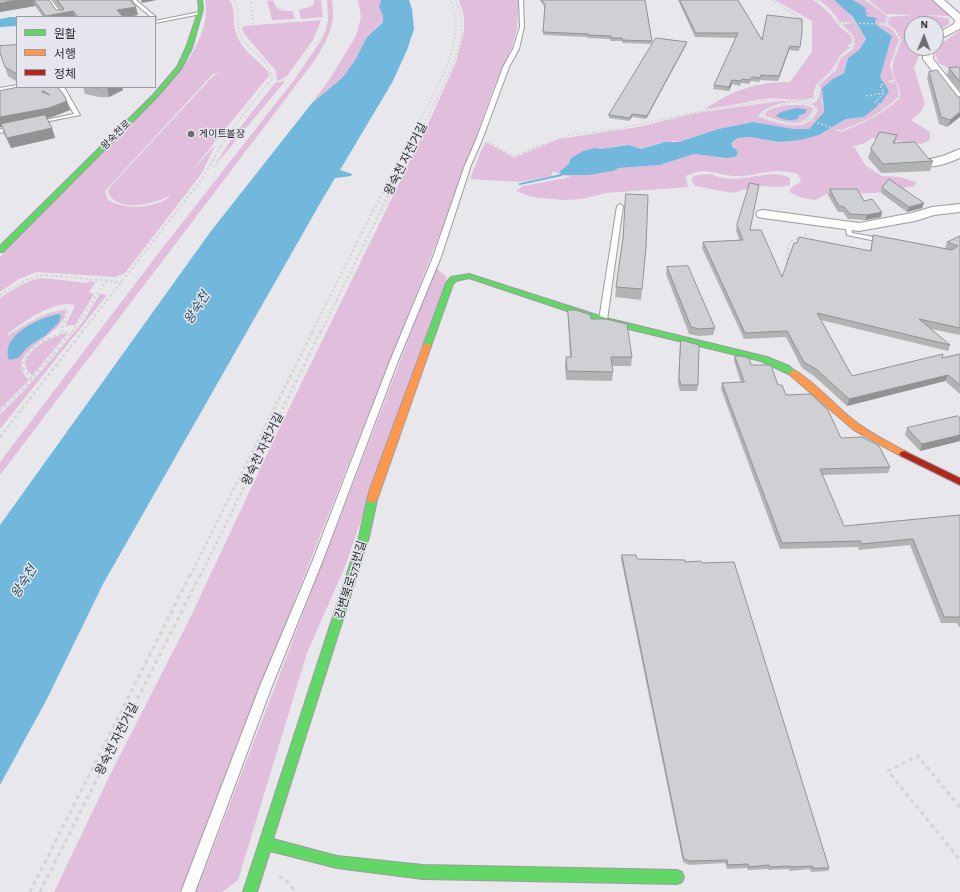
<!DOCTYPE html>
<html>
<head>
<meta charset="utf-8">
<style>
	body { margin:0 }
	#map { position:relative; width:960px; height:892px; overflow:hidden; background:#e8e8ec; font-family:"Alegreya Sans","Noto Sans KR",sans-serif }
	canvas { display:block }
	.legend { position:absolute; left:16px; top:16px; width:140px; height:72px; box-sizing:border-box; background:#e6e6ee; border:1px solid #9b9ba1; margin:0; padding:5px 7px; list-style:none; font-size:12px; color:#2a2a2d }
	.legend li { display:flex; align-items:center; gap:8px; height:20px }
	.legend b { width:20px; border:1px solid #9b9ba1 }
	.north { position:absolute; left:904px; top:16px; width:40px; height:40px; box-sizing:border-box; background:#e6e6ee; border:1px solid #9b9ba1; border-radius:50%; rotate:1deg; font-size:11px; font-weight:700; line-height:16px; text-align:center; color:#2a2a2d }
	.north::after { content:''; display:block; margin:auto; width:14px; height:18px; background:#6c6c70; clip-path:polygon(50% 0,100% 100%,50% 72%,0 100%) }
</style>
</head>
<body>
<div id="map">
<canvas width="960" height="892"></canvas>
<ul class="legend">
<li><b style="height:5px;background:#63d668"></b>원활</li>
<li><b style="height:5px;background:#ff974d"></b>서행</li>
<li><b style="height:5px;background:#b3261e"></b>정체</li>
</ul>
<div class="north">N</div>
</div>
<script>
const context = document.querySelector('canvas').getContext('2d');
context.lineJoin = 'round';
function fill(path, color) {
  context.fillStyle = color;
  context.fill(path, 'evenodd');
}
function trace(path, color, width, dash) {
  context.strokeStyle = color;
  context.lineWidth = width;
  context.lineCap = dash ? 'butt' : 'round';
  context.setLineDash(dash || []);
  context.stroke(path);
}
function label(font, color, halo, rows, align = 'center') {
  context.font = font + ' "Alegreya Sans","Noto Sans KR",sans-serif';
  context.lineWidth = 3;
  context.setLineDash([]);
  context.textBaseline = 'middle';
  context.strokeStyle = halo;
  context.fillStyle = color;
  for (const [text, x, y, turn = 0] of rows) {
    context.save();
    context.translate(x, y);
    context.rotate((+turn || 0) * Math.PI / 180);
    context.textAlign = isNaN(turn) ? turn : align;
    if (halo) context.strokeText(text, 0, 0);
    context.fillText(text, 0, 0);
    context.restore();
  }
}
const green = new Path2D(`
	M205,0H229C237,9 232,23 236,33C240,48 257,60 268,71L269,75L268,79L267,78L189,174L215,145L202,173L125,273L115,277L37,272L19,279L0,292V257L71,184L190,57C200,39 209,21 205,0ZM219,72L213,76L109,188L108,193C119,214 156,203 172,195C156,209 126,210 108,200L105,192L107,189L213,74Z
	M273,0C276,11 283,11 293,11L295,19L272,20L267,1Z
	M314,0H321L323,17L301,19L299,10L312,6L314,4Z
	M327,0H332C336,26 328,38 315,60L0,475V462L157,255L294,80L320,42L326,30L328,20Z
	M358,0H381L379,7L383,16V21L367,37L354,62L342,78L312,103L329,80L356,36L361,17Z
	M459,0H518L519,4L517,29L512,47L493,89L457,191L282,632L182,892H54L110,775L191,616L277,433L429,122L456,62L464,31V16Z
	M775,0H813L825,9L842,29L849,34L852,38V43L848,45L849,48C836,57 839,60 831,70C822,81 814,81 814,97C801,103 781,97 765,99C745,102 725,107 705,109C733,90 756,82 790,82L812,52V21Z
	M819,0C824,0 828,0 833,0C846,2 858,29 866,39L859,50L848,58L844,73L833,79L824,95L822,100L824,112L809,129H794L753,122L718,129L679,142L674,141L660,143L641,149L629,145L601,149L595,148L576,155L571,158L570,164L560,171H613L619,168L660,165L694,154L726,158L735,157L738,154L737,150L731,143L738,138L750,137L779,142L819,135L846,119L864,117L883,81L880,77L892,36L878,26L875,22L877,18L866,16V14H869L865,12V8L853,0H865L887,16L885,23H879V25C890,25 894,31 899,40L890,65L894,80L888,81L890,83L895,82L898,89V97L887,107L885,106L884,107L886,108L868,119L842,130L833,129L842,132C864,123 883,114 900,98C901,89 898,86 894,77C890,65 897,52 902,41L896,30L888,24L889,17L916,15L886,14L869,0H931L942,7L951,16L922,15L949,18V24L936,31V24H912V48H922L914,68L925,104L920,113L911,120L930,132V140L921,144L872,138L865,143L854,146L865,165L882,176L900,177L916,182L915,186L875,193L827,194L815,200L802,198L789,192L792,187L801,182L798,174C770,166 760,177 734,176C715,175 706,166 686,176L688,187L606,193L582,199L564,200L532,197L516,191L523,186L571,177L561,175L553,171L551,176L519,182L470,179L481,151L486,142L514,158L559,139L638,127L696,113L780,101H791C779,104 765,106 758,116C770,122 799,131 809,121L812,122L813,121L812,119L817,112V108L813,105L798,102L812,104L817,101L820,92V84L836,70L840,59L853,49L855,44L854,36L842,24H850V22H840L830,9Z
	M321,20L313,40L287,76L278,81H277L276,71L245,35L242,28L244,26Z
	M960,31V73L938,63L934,48Z
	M285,81L213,168L234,135L275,83Z
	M785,105C794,105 806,103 813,109C805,130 782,122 766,116L765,114L769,110Z
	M711,174C738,188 768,166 790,178V185L779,187L758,186L733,193L695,186L692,181V177L697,175Z
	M436,268L447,277L344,569L307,653L238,880L222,892H196Z
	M42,278L88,283L89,281L96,282L89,292L94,294L75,325L65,326L74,308V305C56,299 23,322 9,333L6,337C21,327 47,310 66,310C65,339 0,349 29,380L0,409V298C13,290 26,280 42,278Z
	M100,294L107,295L0,429V414L20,395L43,369L82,323Z
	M63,334H67L32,376L27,370L25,361C33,346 47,339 63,334Z`);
const water = new Path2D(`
	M381,0H409L412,9L414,29L407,50L393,81L340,170L352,174L351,176L335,178L322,200L103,584L47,699L0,785V525L211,231L312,103L342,78L354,62L367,37L383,22V16L379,7Z
	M834,0H853L866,8L865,12L870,14H866V16L877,18L875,22L878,26L892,36L880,77L889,91L881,103L864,117L846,119L819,135L800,140L779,142L750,137L738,138L731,143L733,147L737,150L738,154L735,157L726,158L694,154L660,165L619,168L613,171L588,175H561L560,171L569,164L571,158L583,151L595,148L601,149L629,145L641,149L665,142H679L718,129L753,122L794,129H809L824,112L822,88L833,79L844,73L848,58L859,50L866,39L852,16Z
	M10,17H23H17V26L0,27V19Z
	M796,108L806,109V113L798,116L799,118C792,122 783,120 776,116L781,112Z
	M58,314L61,315L59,322L46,335L29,346L18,358L9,360C0,335 39,318 58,314Z`);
const stream = new Path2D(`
	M561,174H562V176L520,185L518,184L520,183Z`);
const pathFar3 = new Path2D(`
	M771,0L805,21
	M251,2L253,24
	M839,23L886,24
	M866,96L883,93
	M795,102L815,108C807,132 781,125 763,116V113L779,105Z
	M887,108L875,102L884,93L880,85L896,81
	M806,119L842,131L873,117L899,97C899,90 896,85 894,78C889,66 896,53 901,41L895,30L886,23L888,17L868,0
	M489,142L493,145
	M222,145L228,134L272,78C270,59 249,52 241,36C235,25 241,10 234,0
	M407,145C423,112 456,61 456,24C456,16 453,8 451,0
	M413,145C429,113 462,58 462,24C462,15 458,8 456,0
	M542,145L569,135L617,129L697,112L766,101H811L817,95L819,83L832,71L840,57L854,44L853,36L815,0`);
const pathFar2 = new Path2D(`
	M492,144L514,157L544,144
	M786,270L789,242L804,236L808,232
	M0,295L26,280L44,275L121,282
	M15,332L43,315L67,309L68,312L62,327V332
	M72,332L107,280
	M82,332L202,179L222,144
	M312,332L407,144
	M321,332L414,144`);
const pathFar1 = new Path2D(`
	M62,331V333
	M8,337L16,331
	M32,379L23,368C26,344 50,336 71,332
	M0,411L21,391L73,331
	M0,437L83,331
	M190,576L313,331
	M200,576L321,331`);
const path = new Path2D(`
	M960,807L918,756L888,771L960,860
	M279,877L284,878L296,892
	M30,892L190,575
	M40,892L200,575`);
const lane = new Path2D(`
	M47,0H51L65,17H60Z
	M131,0H136L156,17L155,18V17H151Z
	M519,0H523L524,27L519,49L509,67L482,140L471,165L441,257L398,361L323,560L272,686L195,892H181L260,686L313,560L390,361L433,257L465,165L476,140L503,67L513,49L520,27Z
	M199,12L201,13V14L155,23V21Z
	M17,85V87H20L19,88L0,92V88Z
	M58,87H64L80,115L35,124V122L74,114Z
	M14,126L17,128L16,129L0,133V129Z
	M620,204L623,206L607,320L603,322L599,320L617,206Z
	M848,223L851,225L852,233L885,239L889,241L885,243L847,235L845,225Z`);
const street = new Path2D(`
	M933,0H944L960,14V29L936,41V34L954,24L955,20Z
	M924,48H934L933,59L960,93V103L956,102L923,59Z
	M960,149V158C950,162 936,168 926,166L924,163L926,160L943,156Z
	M960,204V212L934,215L915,221L859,231L763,218L758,217L756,214L758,211L763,210L859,223L912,213L932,207Z`);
const fast = new Path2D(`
	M198,0H202L203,9L192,48L181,69L157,97L3,252H0V246L153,95L177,67L186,48L199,9Z
	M469,274L606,318L767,357L789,366L797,373L793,376L761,361L600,322L469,278L456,281L453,284L431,346L430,348H424L423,346L446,283L451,277Z
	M372,497L375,498L377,500L369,537L273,839L337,856L423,865L677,870L682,872L684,877L682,882L677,884L423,879L337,868L270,851L257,892H243L359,537L367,500L369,498Z`);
const slow = new Path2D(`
	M424,344H430L431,346L377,500L375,502H369L367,500L370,489Z
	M793,370C806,374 839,409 852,419C869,433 888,442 907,452L909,454L907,456H901L854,430L790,375L789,373Z`);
const jam = new Path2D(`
	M904,451L960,478V485L901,456L899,454L901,452Z`);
const wall = new Path2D(`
	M0,0H49L56,10H61L53,0H133L138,15L126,17H43L35,6L0,12Z
	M540,0H645L652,41L651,44L622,43V41H610V39L587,38V37L543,35L545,8Z
	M678,0H738L762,40L802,33L799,51L789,50L778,81L760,80L759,82L751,81L749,84L741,83L740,86L732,84L729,91L713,89L714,85L736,38L695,37Z
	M687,42L686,45L646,119L632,117L629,121L609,118V115Z
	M17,45V82L8,76L0,53Z
	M949,68H960V91L947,75Z
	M929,72L958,97L947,127L939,124L927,78Z
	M19,87H57L66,98L70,110L52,117L46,118L52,128L55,138L11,148L4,134L2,127H0Z
	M83,87H122L123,90L109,97H99L85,94Z
	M897,135L895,143L928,158L933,161L930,171L881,173L868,158L871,149Z
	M882,188L924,203L922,208L907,212L881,193Z
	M830,189L864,201L881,217L865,220L848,219L843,212H838L828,195Z
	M626,194L642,289L641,300L615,297L622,246Z
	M737,225L782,277L870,251L872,241L873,235L947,249H945L947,242L960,236V335L931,329L950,345L948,351L821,320L852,376L942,358L960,354V394L945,381L847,406L814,376L802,368L786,337L744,339L702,248L703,242L740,241L736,231Z
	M667,267L715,328L713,335L698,336L689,334L666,274Z
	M568,310L591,319L632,357L631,366H612L613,372L612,381L566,380L565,366L566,357H570L568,319Z
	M681,340L698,385L697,391H680L678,384L680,346Z
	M735,356L751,365L778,385L786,395L841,438L890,467L888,473L822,475L844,526L960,515V627H959L957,623H941L910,545L859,550L858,547L780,549L721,389L722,383H741L734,361Z
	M960,418V441L920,451L905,435L907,428Z
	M622,555L637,559L685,562L829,868L828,871L811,872L810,869L789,871V869L768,870V869L748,870L747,868L727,869L725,863L689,865L683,862L621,559Z`);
const shadedWall = new Path2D(`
	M18,0H33L35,6L0,12V3Z
	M141,0H157L142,3Z
	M136,7L138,15L126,17H118L117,10Z
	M73,11L75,17H46V16Z
	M687,42L686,45L646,119L647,116Z
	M790,46L789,50L778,81L779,76Z
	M732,80V84L729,91V87Z
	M107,87H122L123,90L109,97Z
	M66,98V101H67L70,110L52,117L2,127L1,124L2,127H0V117L65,99Z
	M960,112V117L947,127L950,120Z
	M632,114V117L629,121L630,118Z
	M52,128L55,138L11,148L7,138Z
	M924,203L922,208L907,212L909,207Z
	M882,212L881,217L865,220L867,215Z
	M948,375L945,381L847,406L849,399Z
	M960,435V441L920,451L922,444Z`);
const building = new Path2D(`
	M0,0H18L0,3Z
	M34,0H49L56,10H63L64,9L57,0H130L136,7L117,10L123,17H78L73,11L46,16Z
	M542,0H645L652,41L622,40V38H611V36L588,35V34L543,32L545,5Z
	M680,0H738L762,40L767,15L802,19V33L800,47L790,46L779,76L761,75L760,78L752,77L750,80L742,79L741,81L732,80L729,87L714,85L738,33H696Z
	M656,38L687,42L647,116L632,114L630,118L609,115Z
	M17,45V74L5,67L0,53V46Z
	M958,67L960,68V82L949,68Z
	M937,70L958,97H960V112L950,120L941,117L929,72Z
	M19,87H57L60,90L66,98L65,99L67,101L49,108L0,117V91ZM43,91L50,95L42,92Z
	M92,87H108L96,88Z
	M45,115L52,128L7,138L1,124Z
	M880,132L897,135L893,143L915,142L928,158L933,161L883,164L871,149Z
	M889,179L924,203L909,207L882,188Z
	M750,183L759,185L750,230H761L782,277L794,243H797L799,237L871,251L873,235L952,250L958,246L947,242L960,236V328L919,319L950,345L817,313L852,376L943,354L942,358L960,354V385L948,375L849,399L816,369L804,362L787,331L745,333L703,242L743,240L737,225Z
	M830,189H857L864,201L872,199L882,212L867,215L850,214L844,207L839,206Z
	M626,194L648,195L646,247L642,289L616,287L623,238Z
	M688,266L715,328L699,329L691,327L667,267Z
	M568,310H576L591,315V319H606L627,324L632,357H611L613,372L567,371L566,357H571Z
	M681,340L699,345L698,385H681L679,378Z
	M735,356H741L749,358L751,365H771L778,385H782L786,395L811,394L828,410L841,438L862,437L879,446L890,467L820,469L844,526L960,515V617H944L913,539L862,544L860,541L782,543L722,383L744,382Z
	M958,416L960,418V435L922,444L907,428Z
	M622,555H636L637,559L685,560V562L701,561L702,563L734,562L829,868H813L812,866L791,867L790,866L770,867L769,865L749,867L748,864L728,865L727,860L690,861L684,859Z`);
const markers = [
	[191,134,4,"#6c6c70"]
];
const farPoinames = [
	["게이트볼장",199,134]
];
const farStreetnames = [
	["왕숙천로",116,135,-45]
];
const streetNames = [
	["왕숙천 자전거길",406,159,-63],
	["왕숙천 자전거길",263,449,-64],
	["강변북로573번길",351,580,-73],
	["왕숙천 자전거길",117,739,-63]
];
const waterNames = [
	["왕숙천",197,308,-58],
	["왕숙천",24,582,-58]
];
fill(green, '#e1bedb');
fill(water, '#72b8dd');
fill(stream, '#72b8dd');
trace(lane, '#9c9ca0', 2);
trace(street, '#9c9ca0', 2);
trace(fast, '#9c9ca0', 2);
trace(slow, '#9c9ca0', 2);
trace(jam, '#9c9ca0', 2);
trace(pathFar3, '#d4d4d4', 1.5, [2, 2]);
trace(pathFar2, '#d4d4d4', 2, [2.5, 2.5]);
trace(pathFar1, '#d4d4d4', 2.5, [3, 3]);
trace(path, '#d4d4d4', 3, [4, 4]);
fill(lane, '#fcfcfc');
fill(street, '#fcfcfc');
fill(fast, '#63d668');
fill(slow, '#ff974d');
fill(jam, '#b3261e');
fill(wall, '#b2b3b5');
fill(shadedWall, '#919294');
fill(building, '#cfd0d3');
trace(building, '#919294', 1);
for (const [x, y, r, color] of markers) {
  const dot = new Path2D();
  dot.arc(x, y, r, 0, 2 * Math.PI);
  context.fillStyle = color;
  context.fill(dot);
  trace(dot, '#e6e6ee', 1.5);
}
label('10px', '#2a2a2d', '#e6e6ee', farPoinames, 'left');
label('10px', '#2a2a2d', '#e6e6ee', farStreetnames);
label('12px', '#2a2a2d', '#e6e6ee', streetNames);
label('italic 13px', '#244d63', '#e6e6ee', waterNames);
</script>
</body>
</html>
